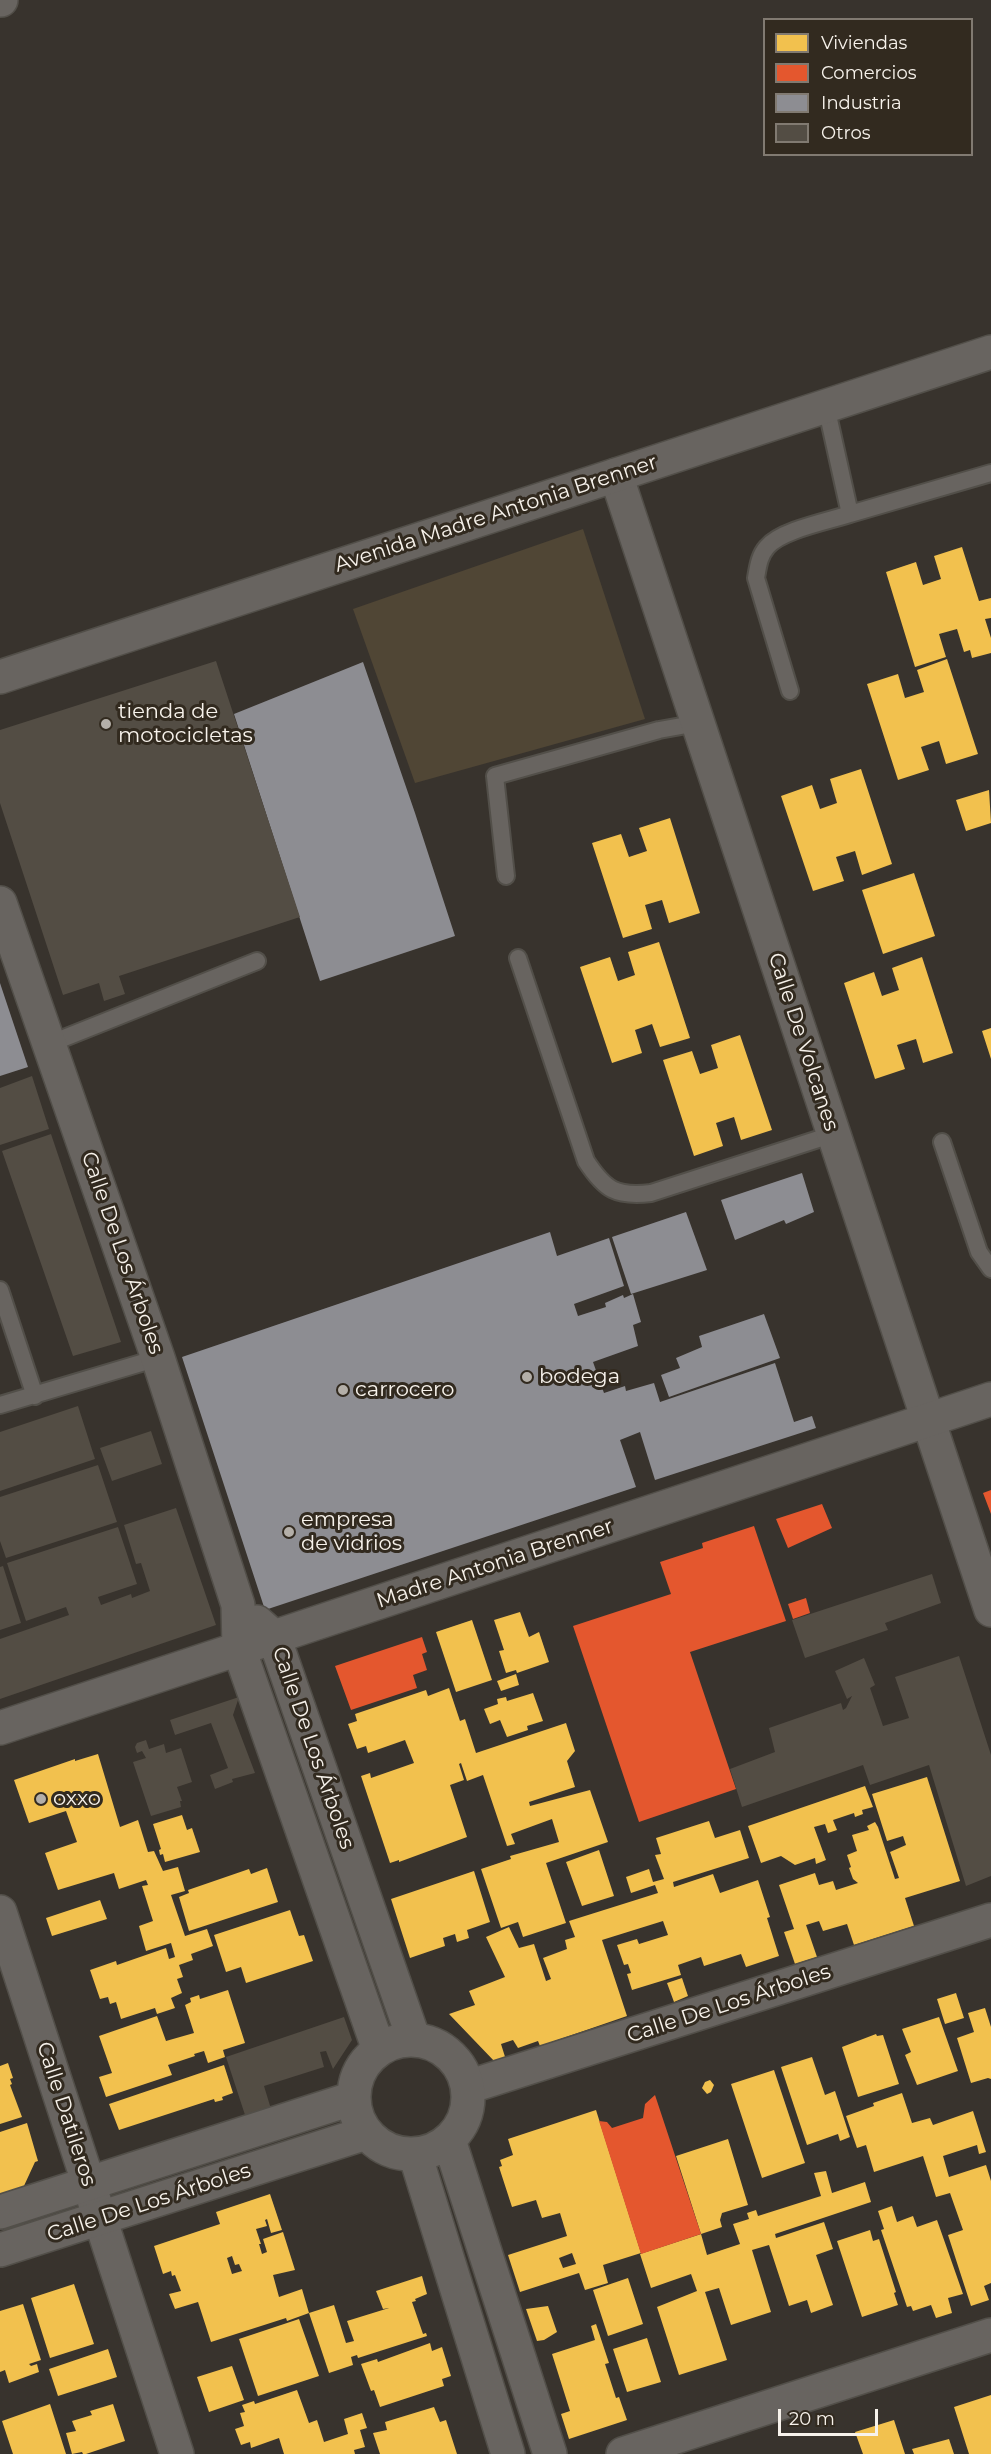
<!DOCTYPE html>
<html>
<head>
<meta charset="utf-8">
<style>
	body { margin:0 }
	#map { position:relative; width:991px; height:2454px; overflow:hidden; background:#38332d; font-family:Montserrat,sans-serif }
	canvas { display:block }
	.legend { position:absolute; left:763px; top:18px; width:210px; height:138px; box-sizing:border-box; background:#322a1f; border:2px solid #817a71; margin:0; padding:8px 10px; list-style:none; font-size:18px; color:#f7f2eb }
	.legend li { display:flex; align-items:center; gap:12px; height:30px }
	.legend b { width:30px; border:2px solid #817a71 }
	.scale { position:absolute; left:778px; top:2409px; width:100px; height:27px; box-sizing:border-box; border:3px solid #f7f2eb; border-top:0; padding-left:8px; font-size:18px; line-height:21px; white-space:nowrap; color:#f7f2eb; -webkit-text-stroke:4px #322a1f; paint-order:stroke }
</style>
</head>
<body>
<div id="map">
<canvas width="991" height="2454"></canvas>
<ul class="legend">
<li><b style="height:16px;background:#f2c14e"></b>Viviendas</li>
<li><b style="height:16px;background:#e4572e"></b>Comercios</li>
<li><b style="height:16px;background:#8d8d92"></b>Industria</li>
<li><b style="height:16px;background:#534d44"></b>Otros</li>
</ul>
<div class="scale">20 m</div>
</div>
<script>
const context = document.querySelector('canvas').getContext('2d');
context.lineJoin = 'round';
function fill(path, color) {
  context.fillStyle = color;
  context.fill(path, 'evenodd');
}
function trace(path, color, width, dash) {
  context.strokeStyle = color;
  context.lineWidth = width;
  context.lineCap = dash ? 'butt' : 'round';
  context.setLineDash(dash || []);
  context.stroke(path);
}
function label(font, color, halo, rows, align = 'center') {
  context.font = font + ' Montserrat,sans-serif';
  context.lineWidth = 6;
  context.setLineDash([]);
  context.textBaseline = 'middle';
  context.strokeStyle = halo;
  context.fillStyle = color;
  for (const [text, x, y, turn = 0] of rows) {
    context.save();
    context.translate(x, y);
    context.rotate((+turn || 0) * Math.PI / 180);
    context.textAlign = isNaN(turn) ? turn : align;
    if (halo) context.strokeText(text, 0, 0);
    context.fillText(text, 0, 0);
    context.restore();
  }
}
const green = new Path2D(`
	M583,529L645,719L415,783L353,609Z`);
const homes = new Path2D(`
	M962,547L979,601L991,598V618L985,619L991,638V653L972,658L970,650L964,652L957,629L939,634L946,657L915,667L886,572L916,562L923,585L941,579L934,556Z
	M947,659L978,754L946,764L939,741L921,747L929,770L898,780L867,684L898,674L905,698L924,692L917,670Z
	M861,769L892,864L862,875L855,851L836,857L844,881L813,891L781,796L812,785L820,809L837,803L830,779Z
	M989,790L991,823L966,831L956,800Z
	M670,818L700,913L669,923L662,900L645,905L652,929L623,938L592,843L621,834L629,857L647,851L639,828Z
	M914,873L935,936L883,954L862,890Z
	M659,942L690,1038L660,1047L652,1024L635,1030L642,1053L612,1063L580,967L610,957L618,981L635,975L628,952Z
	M922,957L953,1053L923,1063L916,1039L897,1045L905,1069L875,1079L844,983L874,972L882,996L899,990L892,968Z
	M991,1028V1059L982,1031Z
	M740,1035L772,1130L741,1140L734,1117L716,1123L723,1146L694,1156L663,1060L692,1051L700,1074L718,1068L711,1045Z
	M520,1612L529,1637L539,1632L549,1662L517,1673L516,1670L506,1673L499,1651L504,1650L494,1620Z
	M472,1620L492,1680L456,1692L436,1632Z
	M516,1674L519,1685L501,1691L497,1681Z
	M449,1688L460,1721L465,1719L476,1753L566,1723L575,1751L567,1761L575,1787L529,1802L530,1806L590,1790L608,1842L546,1863L566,1923L523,1937L518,1922L501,1928L481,1869L511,1859L510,1856L559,1842L552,1819L511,1834L515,1844L507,1846L483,1775L467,1781L461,1763L459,1764L464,1780L450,1785L467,1837L399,1862V1860L390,1863L361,1776L370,1773L371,1778L414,1763L405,1740L368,1753L366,1746L357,1749L348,1724L357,1721L355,1714L426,1690L428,1696Z
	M533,1693L543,1721L527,1726L528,1730L507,1737L500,1720L490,1724L484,1709L498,1704L497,1699L506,1697L507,1701Z
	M98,1754L120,1827L138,1820L148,1852L154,1851L163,1871L178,1867L185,1891L171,1895L185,1936L207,1929L213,1946L191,1954L193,1960L179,1965L183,1977L177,1979L182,1993L171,1998L175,2008L157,2014L155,2008L121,2019L116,2002L110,2004L108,1997L100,1999L90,1970L116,1961L117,1965L166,1948L169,1959L175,1957L171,1943L146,1951L139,1926L153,1921L142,1886L148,1885L146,1880L119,1889L114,1873L58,1890L45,1853L77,1842L66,1811L29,1823L14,1780L75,1759V1761Z
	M927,1777L960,1881L905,1898L914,1926L854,1945L847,1924L823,1931L819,1921L806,1925L817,1957L795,1964L784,1932L794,1929L779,1885L815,1873L819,1885L833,1881L836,1890L858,1883L853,1879L849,1868L851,1867L847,1855L857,1851L852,1835L869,1830L867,1826L875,1822L878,1827L895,1879L899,1878L890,1852L906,1845L903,1836L887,1841L872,1794Z
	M865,1786L873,1807L862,1810L863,1814L855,1817L854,1813L833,1820L837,1830L828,1833L825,1824L814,1827L826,1860L816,1864L815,1858L795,1865L781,1856L761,1863L748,1826Z
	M182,1815L187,1830L192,1828L200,1852L165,1862L163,1854L160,1855L159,1850L161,1849L153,1824Z
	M709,1821L715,1838L740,1830L749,1858L673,1882L674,1887L713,1874L720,1893L758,1880L770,1917L767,1918L779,1956L746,1967L741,1954L704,1966L701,1957L678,1965L681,1975L632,1990L627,1974L631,1973L628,1964L624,1965L617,1945L637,1939L639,1944L668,1935L663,1921L602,1940L627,2016L540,2046L538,2041L518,2048L513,2040L501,2044L506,2060L496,2063L449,2014L475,2005L469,1991L505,1977L486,1937L509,1927L519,1948L534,1944L546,1981L551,1979L543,1958L567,1949L565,1940L575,1937L569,1921L658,1893L655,1885L631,1893L626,1877L649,1869L653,1882L664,1879L655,1855L661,1854L656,1838Z
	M599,1850L614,1896L582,1906L566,1862Z
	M267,1868L278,1902L189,1931L179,1897L189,1893L188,1890L249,1869L251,1874Z
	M474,1871L490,1922L467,1930L469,1938L457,1942L455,1934L443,1938L445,1946L410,1958L391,1899Z
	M100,1900L107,1919L52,1936L46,1918Z
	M290,1910L299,1936L304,1935L313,1961L246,1983L241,1967L226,1972L214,1935Z
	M682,1978L688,1996L674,2002L667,1983Z
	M228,1990L245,2043L223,2050L225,2057L208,2063L204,2051L194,2054L195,2056L168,2065L172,2075L106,2097L99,2077L112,2073L99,2036L157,2016L166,2041L194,2033L185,2005L191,2002L190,1998L199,1995L200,1999Z
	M956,1993L964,2018L945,2024L937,1999Z
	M985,2008L991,2027V2079L988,2078L971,2083L957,2038L974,2032L968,2013Z
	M939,2017L958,2071L917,2085L905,2055L911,2052L902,2029Z
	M876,2034L877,2036L883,2035L899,2084L858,2097L842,2047Z
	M812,2057L825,2095L835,2091L850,2137L840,2141L838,2134L807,2145L781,2067Z
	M8,2063L13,2078L10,2079L12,2084L10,2085L22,2117L0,2124V2066Z
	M224,2065L233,2093L222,2097L223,2100L215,2102L214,2099L119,2130L109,2104Z
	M774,2070L805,2163L762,2178L731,2084Z
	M710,2080L714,2085L711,2092L707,2094L702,2088L705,2082Z
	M902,2093L912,2123L930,2118L933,2125L973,2111L986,2152L979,2154L977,2145L943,2156L949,2177L986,2165L991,2181V2283L984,2286L989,2300L971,2306L948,2235L963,2230L950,2193L936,2197L923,2156L874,2172L866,2145L857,2148L846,2116L874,2106L873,2103Z
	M596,2110L641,2253L603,2265L608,2283L585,2290L579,2273L520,2292L508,2255L567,2236L560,2213L542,2218L536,2200L512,2207L499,2167L502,2166L500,2160L513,2155L508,2139ZM572,2253L576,2264L563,2268L559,2258Z
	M27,2123L38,2161L35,2162L23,2188L0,2195V2132Z
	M728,2139L748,2205L722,2213L720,2220L722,2227L701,2234L676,2156Z
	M826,2171L832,2193L865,2182L871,2202L775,2234L776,2238L824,2222L833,2249L816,2255L833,2305L811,2313L807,2300L789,2306L769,2245L752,2250L771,2312L731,2325L719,2288L705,2292L727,2360L679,2375L657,2307L697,2291L691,2274L651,2288L640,2254L701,2234L707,2255L740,2244L733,2224L749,2219L747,2213L756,2210L758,2216L821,2196L814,2173Z
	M270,2194L282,2230L271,2233L267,2219L265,2220L267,2226L256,2229L261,2244H259L262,2254L267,2252L263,2239L283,2232L295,2270L273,2275L279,2297L302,2289L309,2313L287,2321L286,2318L211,2342L198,2302L175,2309L169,2294L181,2291L175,2275L172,2276L171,2271L163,2274L154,2246L220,2224L216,2212ZM232,2256L235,2265L239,2264L242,2271L232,2274L227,2258Z
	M892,2206L897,2222L913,2216L917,2227L937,2220L963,2294L948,2298L952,2313L936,2318L931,2305L913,2311L911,2306L907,2307L881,2230L884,2229L878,2211Z
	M870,2230L873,2241L879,2239L896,2292L894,2293L898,2305L862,2317L837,2241Z
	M422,2276L427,2294L415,2299L416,2301L412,2302L423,2334L426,2333L427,2336L358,2358L357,2355L351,2357L353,2365L329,2373L309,2313L334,2305L346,2343L354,2341L347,2321L389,2308L383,2309L376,2291Z
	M628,2278L643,2324L608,2336L593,2290Z
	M74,2284L94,2344L50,2358L31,2298Z
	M23,2304L41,2360L29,2364L31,2366L37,2364L39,2372L9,2383L5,2370L0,2372V2311Z
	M548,2306L557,2332L544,2340L537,2341L526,2309Z
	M299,2319L319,2376L258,2396L239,2339Z
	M596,2324L609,2363L605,2364L616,2398L619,2397L627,2420L569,2439L561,2414L570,2411L552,2354L595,2340L591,2326Z
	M647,2338L661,2382L627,2392L613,2349Z
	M430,2343L432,2351L442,2347L451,2376L442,2379L444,2386L380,2407L374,2390L371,2391L361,2364L377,2359L378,2362Z
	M108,2349L117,2377L58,2396L49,2369Z
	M232,2366L244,2400L209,2412L197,2377Z
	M297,2390L309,2423L317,2420L324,2442L348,2434L344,2419L362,2413L367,2428L360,2430L365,2447L354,2450L355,2454H284L279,2438L251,2448L250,2442L241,2445L235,2429L244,2426L240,2413L245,2412L242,2405L254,2401L255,2404Z
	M991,2395V2454H969L954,2407Z
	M50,2404L66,2454H13L2,2421Z
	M113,2404L125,2441L86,2454H83L82,2452L72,2454L66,2433L76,2431L72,2421L92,2415L90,2411Z
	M434,2407L440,2422L446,2420L457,2454H380L373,2433L387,2430L385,2422Z
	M894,2420L905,2454H863L855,2432Z
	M949,2439L954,2454H914L912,2449Z`);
const shops = new Path2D(`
	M991,1490V1514L983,1493Z
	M822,1504L832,1528L788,1548L776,1519Z
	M754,1526L786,1621L690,1652L736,1789L639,1822L573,1626L671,1594L660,1562L703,1548L702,1543Z
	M806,1598L810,1613L793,1619L788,1604Z
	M422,1637L427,1652L422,1654L427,1670L413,1675L417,1688L351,1710L335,1666Z
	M655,2095L701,2234L641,2254L599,2121L607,2122L612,2128L643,2118L645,2104Z`);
const industry = new Path2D(`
	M363,662L415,813L455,936L320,981L234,714Z
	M0,983L28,1067L0,1076Z
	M802,1173L814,1212L786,1224L784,1220L735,1240L721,1200Z
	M686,1212L707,1270L631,1294L612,1237Z
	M550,1232L557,1256L609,1238L624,1286L574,1304L578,1316L606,1307L605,1303L623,1295L624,1298L633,1294L641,1322L633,1325L638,1346L593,1362L604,1393L625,1386L626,1391L654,1383L660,1402L775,1363L794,1422L812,1416L816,1428L655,1480L640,1432L620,1440L636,1487L265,1610L182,1357Z
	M764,1314L780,1358L669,1397L661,1375L680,1368L676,1358L702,1347L699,1336Z`);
const building = new Path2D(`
	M216,661L300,917L119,976L125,994L104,1001L99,983L63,995L0,803V730Z
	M32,1076L49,1129L0,1145V1088Z
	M51,1134L121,1342L73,1356L2,1151Z
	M78,1406L95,1459L0,1491V1432Z
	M151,1431L162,1464L112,1481L100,1448Z
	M98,1465L117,1522L6,1558L0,1541V1497Z
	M176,1508L216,1625L0,1699V1639L69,1615L66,1607L26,1621L7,1563L118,1527L137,1584L98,1597L101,1605L131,1594L132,1598L150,1591L141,1563L136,1564L124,1525Z
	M3,1566L21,1623L0,1630V1567Z
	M932,1574L941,1603L885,1623L888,1630L805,1658L792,1620Z
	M959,1656L991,1755V1876L966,1886L929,1765L870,1785L863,1765L742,1807L730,1769L775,1752L769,1728L841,1703L843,1710L846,1708L852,1696L847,1699L835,1671L864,1658L875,1685L870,1688L883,1726L909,1718L895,1677Z
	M239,1697L233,1715L255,1773L232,1779L233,1782L215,1789L210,1775L228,1768L211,1723L175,1735L170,1720Z
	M146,1740L149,1749L164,1744L166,1753L181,1748L192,1782L177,1787L182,1801H180L181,1807L151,1816L133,1762L146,1758L142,1751L137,1753L135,1747L137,1743Z
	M344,2017L352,2040L333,2069L326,2051L320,2052L324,2067L264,2086L271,2109L246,2118L226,2057Z`);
const lane = new Path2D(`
	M826,406L850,514L991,473
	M790,691L756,578C758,567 759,556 767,547C781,530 829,521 850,514
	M506,876L495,776L659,730L698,723
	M518,958L586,1161C605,1190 616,1197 651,1193L834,1134
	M49,1044L257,961
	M942,1142L979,1252L991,1269
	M0,1290L35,1396
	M0,1405L158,1358`);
const street = new Path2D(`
	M0,0H1
	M616,475L991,1610
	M0,1912L177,2454
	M468,2087L991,1920
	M623,2454L991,2335`);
const secondary = new Path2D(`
	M0,677L991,352
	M0,903L158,1358L238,1605L239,1649L379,2050
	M257,1622L274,1637L414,2040
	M0,1728L991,1399
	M354 2097a57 57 0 1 1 114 0a57 57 0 1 1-114 0Z
	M449,2140L550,2454
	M415,2154L508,2454
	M0,2212L354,2098
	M0,2250L366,2133`);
const markers = [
	[106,724,6,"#b4afa8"],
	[527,1377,6,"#b4afa8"],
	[343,1390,6,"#b4afa8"],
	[289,1532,6,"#b4afa8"],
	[41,1799,6,"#b4afa8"]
];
const streetNames = [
	["Avenida Madre Antonia Brenner",496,514,-18],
	["Calle De Volcanes",803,1042,72],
	["Calle De Los Árboles",122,1253,71],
	["Madre Antonia Brenner",495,1564,-18],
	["Calle De Los Árboles",313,1748,71],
	["Calle De Los Árboles",729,2004,-18],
	["Calle Datileros",66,2114,72],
	["Calle De Los Árboles",149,2203,-18]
];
const poiNames = [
	["tienda de",118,712],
	["motocicletas",118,736],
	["bodega",539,1377],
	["carrocero",355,1390],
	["empresa",301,1520],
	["de vidrios",301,1544],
	["oxxo",53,1799]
];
fill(green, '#504635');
fill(homes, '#f2c14e');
fill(shops, '#e4572e');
fill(industry, '#8d8d92');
fill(building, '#534d44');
trace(lane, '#524f49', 20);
trace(street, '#524f49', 36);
trace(secondary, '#524f49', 36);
trace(lane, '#686460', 16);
trace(street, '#686460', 33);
trace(secondary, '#686460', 33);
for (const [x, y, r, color] of markers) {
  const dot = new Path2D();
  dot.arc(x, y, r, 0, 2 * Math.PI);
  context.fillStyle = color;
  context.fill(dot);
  trace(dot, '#322a1f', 2);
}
label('21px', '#f7f2eb', '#322a1f', streetNames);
label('21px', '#f7f2eb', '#322a1f', poiNames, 'left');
</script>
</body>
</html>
